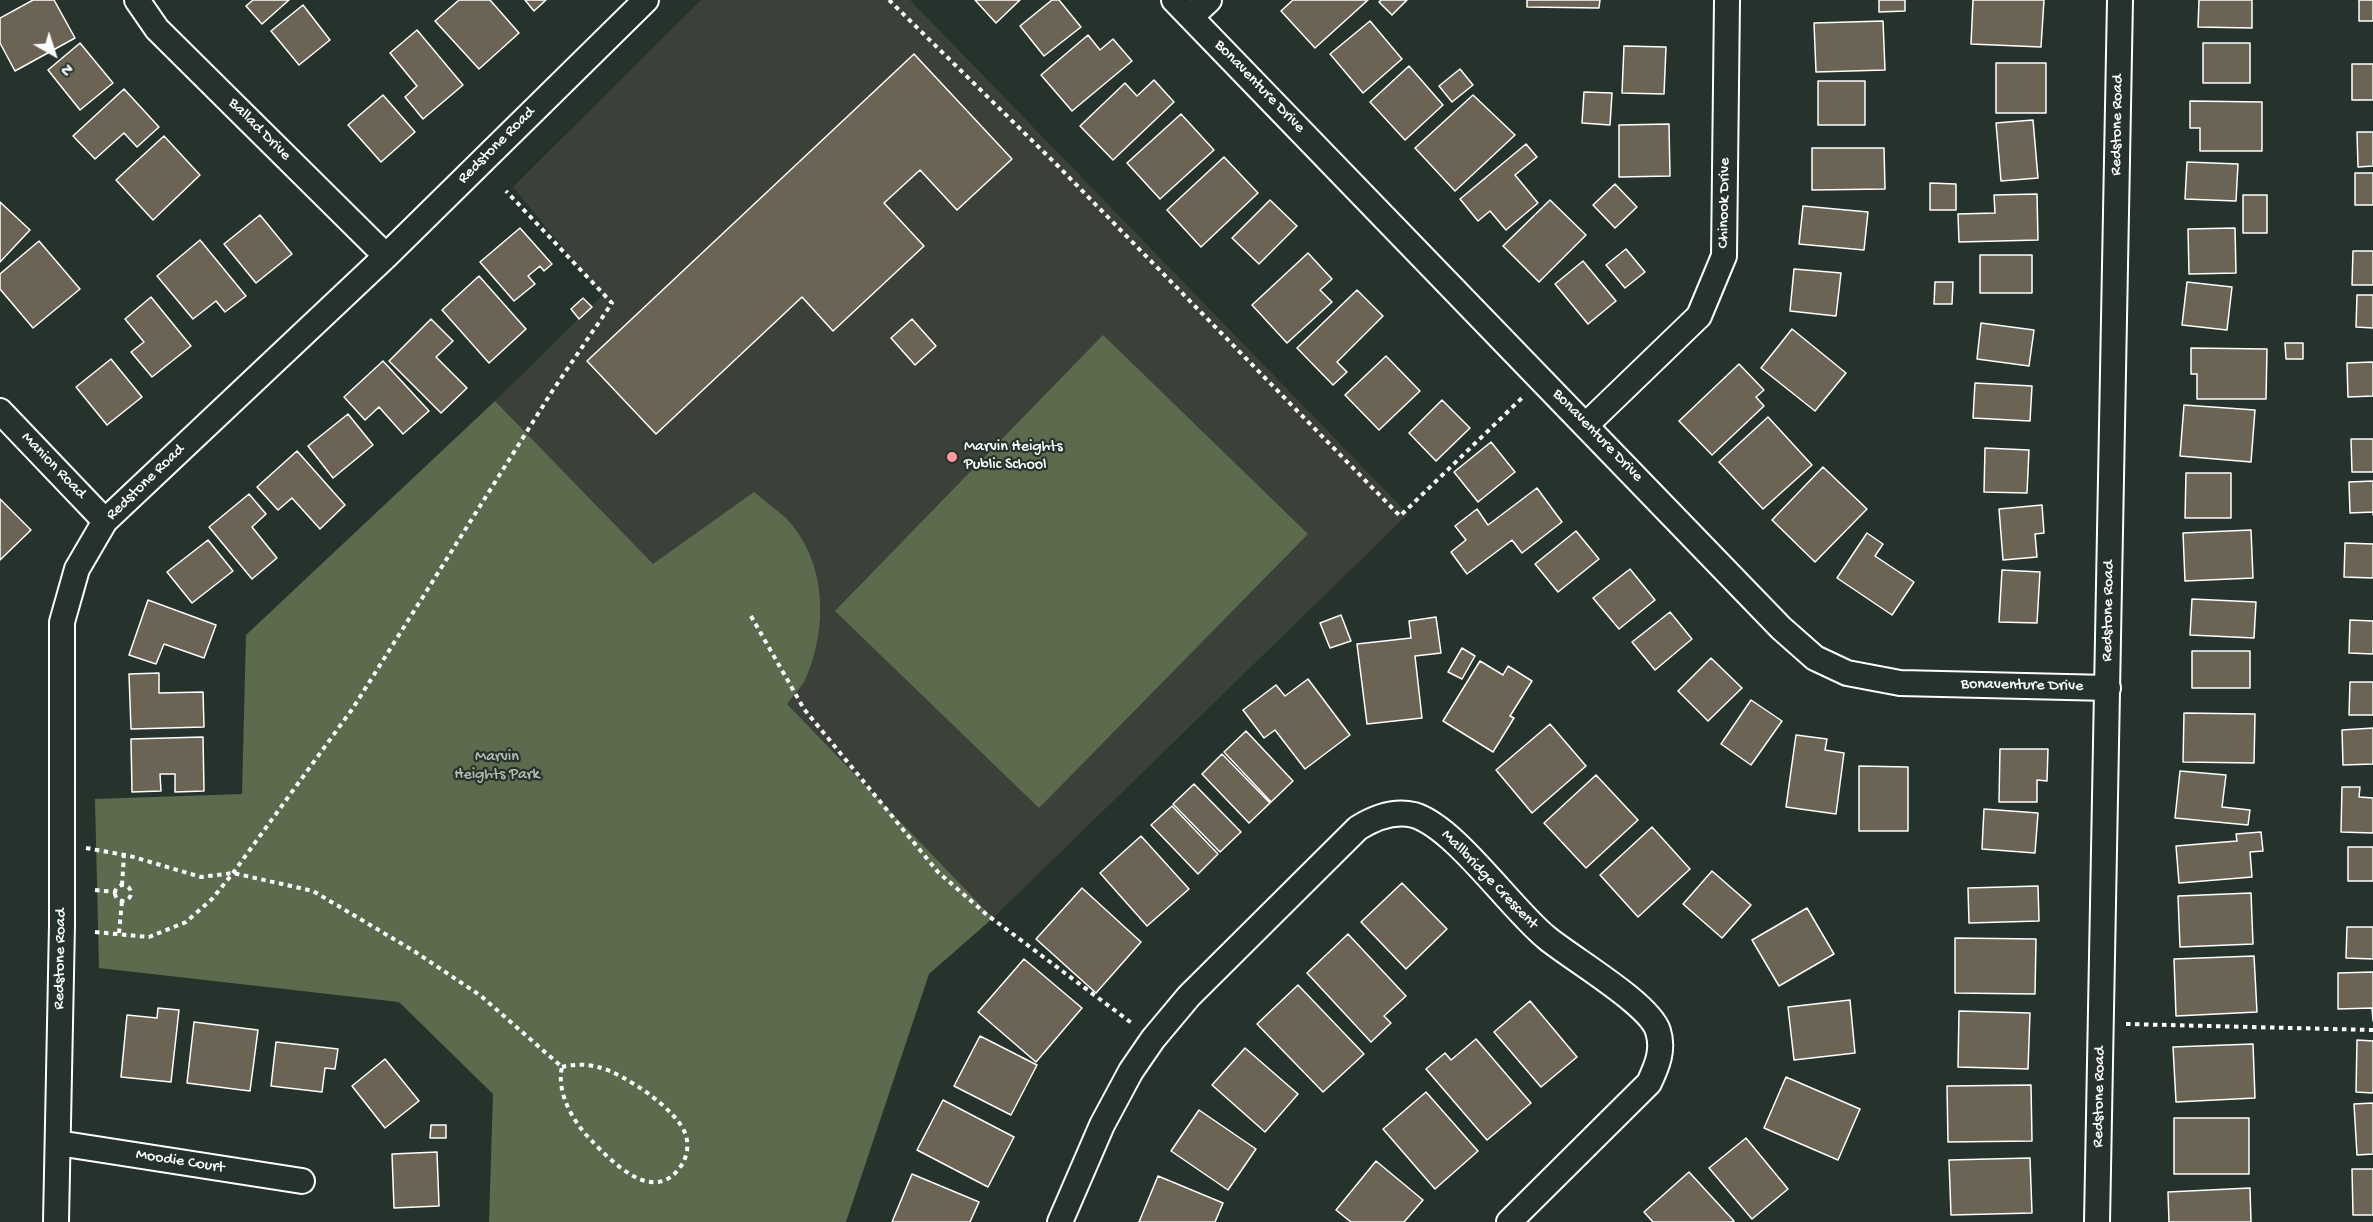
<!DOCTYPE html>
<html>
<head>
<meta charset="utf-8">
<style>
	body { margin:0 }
	#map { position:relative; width:2373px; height:1222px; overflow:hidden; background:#26332d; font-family:"Gochi Hand",sans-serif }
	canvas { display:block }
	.north { position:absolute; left:24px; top:24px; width:60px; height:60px; -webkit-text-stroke:4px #26332d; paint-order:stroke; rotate:141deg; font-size:16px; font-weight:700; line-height:24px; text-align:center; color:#fff }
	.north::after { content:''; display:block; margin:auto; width:21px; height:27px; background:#fff; clip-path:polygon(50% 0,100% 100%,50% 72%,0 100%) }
</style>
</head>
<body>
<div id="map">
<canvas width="2373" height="1222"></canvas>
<div class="north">N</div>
</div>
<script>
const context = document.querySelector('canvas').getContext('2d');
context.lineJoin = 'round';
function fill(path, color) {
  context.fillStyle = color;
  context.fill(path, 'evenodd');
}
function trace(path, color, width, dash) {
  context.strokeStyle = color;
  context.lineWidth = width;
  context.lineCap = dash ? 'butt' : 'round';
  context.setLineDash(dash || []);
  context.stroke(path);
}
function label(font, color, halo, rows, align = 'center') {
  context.font = font + ' "Gochi Hand",sans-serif';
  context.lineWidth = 4.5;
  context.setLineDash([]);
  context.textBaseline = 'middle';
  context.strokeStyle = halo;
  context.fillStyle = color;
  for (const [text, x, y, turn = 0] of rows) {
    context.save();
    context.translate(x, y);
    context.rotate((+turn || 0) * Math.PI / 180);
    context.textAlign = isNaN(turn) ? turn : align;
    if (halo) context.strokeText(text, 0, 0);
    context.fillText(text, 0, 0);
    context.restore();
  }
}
const built = new Path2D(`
	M701,0H910L1408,514L993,918L495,401L602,296L513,187Z`);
const green = new Path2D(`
	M1103,335L1308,534L1039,808L835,611Z
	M495,401L653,564L754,492C764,501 776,509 786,518C827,561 828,627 806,678C802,687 793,695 787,704L993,918L929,974L846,1222H489L493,1094L399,1002L99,968L95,799L242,794L246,635Z`);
const building = new Path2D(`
	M33,0H54L75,38L15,71L0,43V18Z
	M253,0H289L262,24L246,6Z
	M459,0H490L519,33L479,69L435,21Z
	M525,0H546L534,11Z
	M975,0H1020L996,23Z
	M1052,0H1059L1081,27L1044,56L1020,26Z
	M1293,0H1368L1315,48L1281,11Z
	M1381,0H1407L1392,15L1379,2Z
	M1527,0H1600L1599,8L1527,7Z
	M1879,0H1905V11L1879,12Z
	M1973,0H2044L2041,47L1971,44Z
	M2199,0H2252V28L2198,27Z
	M2359,0H2373V21H2359Z
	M303,5L330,40L299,65L271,31Z
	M1370,21L1402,59L1363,93L1330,54Z
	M1883,21L1885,70L1816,72L1814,23Z
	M417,30L463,85L423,119L405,97L417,86L390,53Z
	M1088,35L1100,50L1113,39L1132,61L1072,111L1041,75Z
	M80,43L113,83L80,110L48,70Z
	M2203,43H2250V83H2203Z
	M1624,46L1666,47L1664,94L1622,93Z
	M914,54L1012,159L957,210L920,170L884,203L924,246L833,331L802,297L656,434L587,361Z
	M1996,63H2046V113H1996Z
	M2352,64H2373V100H2352Z
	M1409,66L1443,105L1405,140L1370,102Z
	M1460,69L1473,85L1452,102L1439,86Z
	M1154,80L1174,102L1113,160L1080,126L1125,83L1137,96Z
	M1818,81H1865V125H1818Z
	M124,89L159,127L137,147L124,133L95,159L73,136Z
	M1584,92L1612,93L1610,125L1582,123Z
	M383,95L415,132L381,162L348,125Z
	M1473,95L1515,135L1455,191L1415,148Z
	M2190,101L2262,102V151H2200V128H2190Z
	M1181,114L1214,150L1160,199L1127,163Z
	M2033,120L2038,178L2001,181L1996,123Z
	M1669,124L1670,176L1619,177V125Z
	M2357,132H2373V166L2358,167Z
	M164,136L200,175L153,220L116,180Z
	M1526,144L1537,157L1515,175L1538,203L1506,230L1490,211L1478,221L1460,199Z
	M1812,148H1884L1885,189L1812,190Z
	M1224,157L1258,193L1201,247L1167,210Z
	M2187,162L2238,164L2236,201L2185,199Z
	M2355,173H2373V205H2355Z
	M1930,183L1956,184V210H1930Z
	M1615,184L1637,207L1615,228L1593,205Z
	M2037,194L2038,240L1959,242L1958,214L1995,213L1994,195Z
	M2243,195H2267V233H2243Z
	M1270,200L1297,226L1259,264L1232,238Z
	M1550,200L1586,235L1539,282L1503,246Z
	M0,202L30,230L0,262Z
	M1803,206L1868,212L1864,250L1799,244Z
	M260,215L292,254L256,283L224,244Z
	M520,228L552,264L544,271L540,266L528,276L535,284L514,301L480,262Z
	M2235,228L2236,273L2189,274L2188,229Z
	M200,240L246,296L225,312L216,301L193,319L157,276Z
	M39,241L80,289L33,328L0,289V274Z
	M1626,249L1645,272L1625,288L1606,265Z
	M2353,251H2373V285H2352Z
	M1308,253L1332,279L1320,290L1332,302L1287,343L1252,305Z
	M1980,255H2032V293H1980Z
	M1583,261L1616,301L1588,324L1555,284Z
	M1794,269L1841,273L1836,316L1790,311Z
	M479,276L526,329L489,363L442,310Z
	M1935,282H1953L1952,304H1934Z
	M2187,282L2232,287L2227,330L2182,325Z
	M1357,290L1383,316L1337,362L1347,372L1333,385L1297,348Z
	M2357,295H2373V328L2356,327Z
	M151,297L191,346L152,377L131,352L144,342L125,319Z
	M583,298L592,307L579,319L571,309Z
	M431,319L453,341L436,357L467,388L441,413L389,361Z
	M912,319L936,346L915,365L891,338Z
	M1981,323L2034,330L2029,366L1977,359Z
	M1792,329L1846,373L1815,411L1761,368Z
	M2285,343H2303V359H2286Z
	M2191,348L2267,349L2266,399H2197V374H2191Z
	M1386,356L1420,391L1379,430L1345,395Z
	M111,359L142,397L107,425L76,387Z
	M383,361L429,411L403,434L379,407L365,420L344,397Z
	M2373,362V396L2348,397L2347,363Z
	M1739,364L1764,390L1756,397L1764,406L1712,455L1679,421Z
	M1975,383L2032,386L2030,421L1973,418Z
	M1442,400L1470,428L1436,461L1409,433Z
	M2184,405L2255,410L2251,462L2180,456Z
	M348,414L373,445L333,478L308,446Z
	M1768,417L1812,465L1763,509L1719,462Z
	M2351,439H2373V472H2352Z
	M1491,442L1515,472L1478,502L1454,472Z
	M1985,448L2029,450L2027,493L1984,492Z
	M297,451L345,505L320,529L292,498L278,510L257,487Z
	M1823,467L1867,509L1815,562L1772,520Z
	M2186,473H2231V518H2185Z
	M2373,481V515V512L2350,513L2349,482Z
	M1537,488L1562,522L1522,553L1512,540L1467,574L1451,552L1466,540L1455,526L1477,509L1488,525Z
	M249,494L266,514L252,527L277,558L252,579L209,527Z
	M0,499L31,530L0,560Z
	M2042,505L2044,533L2035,534L2037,557L2003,560L1999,509Z
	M2251,530L2253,578L2185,581L2183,533Z
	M1576,531L1599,559L1558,592L1535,564Z
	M1867,533L1883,544L1875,556L1914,582L1892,615L1837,578Z
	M208,540L233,571L192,603L167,572Z
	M2345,543L2373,544V578L2344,577Z
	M1630,569L1655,600L1619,629L1593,598Z
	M2002,570L2040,572L2037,623L1999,622Z
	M2192,599L2256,602L2254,638L2190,635Z
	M148,600L216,625L204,658L164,644L156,664L129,655Z
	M1670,612L1692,639L1655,670L1632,642Z
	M1341,615L1351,641L1330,648L1320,623Z
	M1436,617L1441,653L1415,656L1422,718L1367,724L1357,644L1411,638L1409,621Z
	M2350,620L2373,621V654L2349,653Z
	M1462,648L1475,656L1462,679L1448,672Z
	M2192,651H2250V688H2192Z
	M1711,658L1742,688L1708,721L1678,691Z
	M1480,661L1503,675L1508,666L1532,681L1510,716L1514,718L1493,752L1443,721Z
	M159,673V693L203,692L204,727L131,729L129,674Z
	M1308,679L1350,735L1305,769L1275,730L1264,738L1243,710L1276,685L1285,696Z
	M2350,682H2373V715H2349Z
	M1751,700L1782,721L1751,765L1721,744Z
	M2184,713L2255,714L2254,763L2183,762Z
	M1550,724L1586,766L1532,813L1496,770Z
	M2373,728V764L2343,765L2342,730Z
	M1246,731L1293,781L1271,802L1224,752Z
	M1796,735L1827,739L1825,750L1844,753L1836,814L1786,807Z
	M203,737L204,791L175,792V774H160L161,791L132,792L131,739Z
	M2000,749H2048L2047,781L2037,780V802H1999Z
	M1222,754L1270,803L1249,823L1202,774Z
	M1859,766L1908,767V831H1859Z
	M2180,771L2226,775L2222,807L2250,810L2248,825L2175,818Z
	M1596,775L1638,820L1586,868L1544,823Z
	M1194,784L1241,832L1220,852L1173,804Z
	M2342,787H2360L2359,797L2373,798V833L2341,832Z
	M1172,806L1218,854L1198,874L1151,825Z
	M1984,809L2038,813L2035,853L1982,849Z
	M1652,827L1690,869L1638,917L1600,875Z
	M2261,832L2263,851L2250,852L2252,877L2179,883L2176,846L2237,841L2236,834Z
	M1141,836L1189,889L1147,926L1100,873Z
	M2348,847H2373V881H2348Z
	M1712,871L1751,905L1722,938L1683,904Z
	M1402,883L1447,929L1406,969L1361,922Z
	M2038,886L2039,921L1969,923L1968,888Z
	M1082,888L1141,942L1096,993L1036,939Z
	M2251,893L2253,944L2180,947L2178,896Z
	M1807,908L1834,954L1779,986L1752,940Z
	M2347,927H2373V959L2346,958Z
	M1348,934L1406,996L1384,1016L1391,1023L1371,1042L1307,973Z
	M1955,938L2036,939L2035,994L1955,993Z
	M2254,956L2257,1012L2176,1016L2174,959Z
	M1024,959L1082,1008L1036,1062L978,1012Z
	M2373,972V1021L2372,1008L2338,1009V973Z
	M1298,985L1364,1054L1323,1092L1257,1024Z
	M1850,1000L1855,1053L1794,1060L1788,1007Z
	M1530,1001L1577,1057L1541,1087L1494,1032Z
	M158,1008L179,1010L171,1082L121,1077L127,1015L157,1018Z
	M1959,1011L2030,1013L2028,1069L1958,1067Z
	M194,1022L258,1030L250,1091L187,1083Z
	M980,1036L1037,1065L1011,1115L954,1086Z
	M1476,1039L1531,1103L1487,1140L1426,1069L1445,1053L1451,1060Z
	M2357,1040L2373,1041V1093L2356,1092Z
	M276,1042L338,1049L335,1069L325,1068L322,1092L271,1086Z
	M2253,1044L2255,1098L2176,1102L2173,1047Z
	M1245,1048L1298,1094L1265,1132L1212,1085Z
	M385,1059L419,1101L385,1128L352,1086Z
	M1786,1077L1860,1109L1838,1160L1764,1128Z
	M2031,1085L2032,1141L1948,1142L1947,1086Z
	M1426,1092L1478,1151L1435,1189L1383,1129Z
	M943,1100L1014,1137L988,1187L917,1150Z
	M2373,1103V1154L2357,1155L2354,1104Z
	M1199,1110L1256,1149L1228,1190L1171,1151Z
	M2174,1118H2249V1174H2174Z
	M431,1125H446V1138H430Z
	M1746,1138L1788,1189L1752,1219L1709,1168Z
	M437,1152L439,1206L394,1208L392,1154Z
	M2030,1158L2032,1213L1951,1215L1949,1160Z
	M1376,1161L1423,1200L1404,1222H1351L1336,1210Z
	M2352,1169H2373V1215H2353Z
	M1689,1172L1734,1221L1732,1222H1653L1644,1212Z
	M912,1174L979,1202L970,1222H892Z
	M1158,1176L1223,1203L1215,1222H1139Z
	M2250,1188L2251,1222H2169L2168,1192Z`);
const path = new Path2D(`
	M889,0L1058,166L1400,516L1524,396
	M751,616L804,709L938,872L986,914L1133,1024
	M86,848L130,856L201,877L233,873L313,891L414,951L481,996L562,1067C556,1092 573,1122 591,1140C612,1162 654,1206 681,1166C687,1157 689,1146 686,1136C679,1110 623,1073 598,1067C587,1064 573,1064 562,1067
	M122,885L124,855
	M115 893a8 8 0 1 1 16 0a8 8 0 1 1-16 0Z
	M95,890L115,892
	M95,932L149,937L186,922L212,899L233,873L353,708L553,390L612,303L506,191
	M119,933L122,901
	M2126,1024L2373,1030`);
const street = new Path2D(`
	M137,0L157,29L386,256
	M1174,0L1781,628L1815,658L1847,673L1900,683L2108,688
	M1191,17L1209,0
	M0,411L105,521
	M1586,425L1699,316L1724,256L1727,0
	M58,1143L302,1181
	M56,1222L62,925V622L77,569L105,521L386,256L646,0
	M1060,1222L1102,1125L1131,1071L1153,1039L1189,996L1358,828C1374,818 1394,810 1414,815C1455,827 1511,909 1547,938C1571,958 1650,1004 1658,1031C1664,1050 1657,1066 1649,1083L1509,1222
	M2097,1222L2120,0`);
const markers = [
	[952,457,6,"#ff9aa2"]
];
const streetNames = [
	["Bonaventure Drive",1259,87,46],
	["Redstone Road",2118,125,-89],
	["Ballad Drive",259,130,45],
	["Redstone Road",497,146,-45],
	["Chinook Drive",1725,203,-89],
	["Bonaventure Drive",1597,436,46],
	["Manion Road",53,466,46],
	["Redstone Road",146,483,-44],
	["Redstone Road",2109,611,-89],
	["Bonaventure Drive",2022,686,1],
	["Mallbridge Crescent",1489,880,46],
	["Redstone Road",61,959,-89],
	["Redstone Road",2100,1097,-89],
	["Moodie Court",180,1162,9]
];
const poiNames = [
	["Marvin Heights",964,448],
	["Public School",964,466]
];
const parkNames = [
	["Marvin",497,758],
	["Heights Park",497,776]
];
fill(built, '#3b4139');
fill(green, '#5c6b4d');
fill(building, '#6b6354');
trace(building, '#fff', 1.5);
trace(street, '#fff', 28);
trace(path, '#fff', 4, [4.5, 4.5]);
trace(street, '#26332d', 24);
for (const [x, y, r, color] of markers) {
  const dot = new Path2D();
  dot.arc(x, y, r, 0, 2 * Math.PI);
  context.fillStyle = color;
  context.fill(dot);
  trace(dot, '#26332d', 2);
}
label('16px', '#fff', '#26332d', streetNames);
label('16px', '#fff', '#26332d', poiNames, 'left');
label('16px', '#b6bcaf', '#26332d', parkNames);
</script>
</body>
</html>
